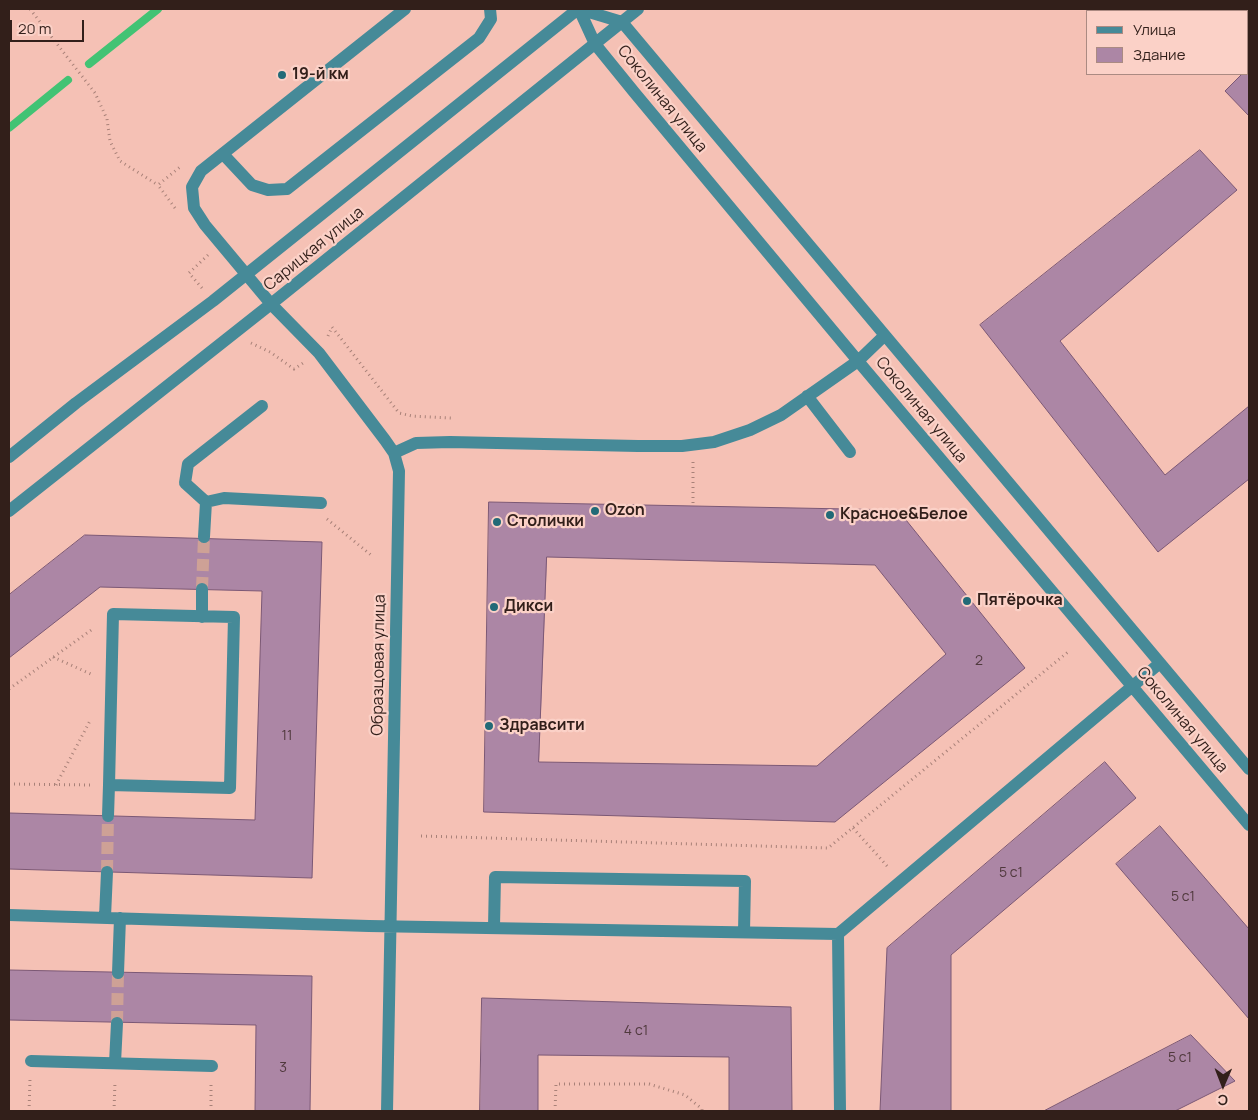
<!DOCTYPE html>
<html>
<head>
<meta charset="utf-8">
<style>
	body { margin:0 }
	#map { position:relative; width:1258px; height:1120px; overflow:hidden; background:#f5c1b5; font-family:Manrope,sans-serif }
	canvas { display:block }
	.frame { position:absolute; inset:0; border:10px solid #321f1a; pointer-events:none }
	.legend { position:absolute; left:1086px; top:10px; width:162px; height:65px; box-sizing:border-box; background:#fbd1c7; border:1px solid #ab8a82; margin:0; padding:6px 9px; list-style:none; font-size:15px; color:#321f1a }
	.legend li { display:flex; align-items:center; gap:10px; height:25px }
	.legend b { width:25px; border:1px solid #ab8a82 }
	.north { position:absolute; left:1198px; top:1060px; width:50px; height:50px; -webkit-text-stroke:4px #fbd1c7; paint-order:stroke; rotate:181deg; font-size:14px; font-weight:700; line-height:20px; text-align:center; color:#321f1a }
	.north::after { content:''; display:block; margin:auto; width:18px; height:22px; background:#321f1a; clip-path:polygon(50% 0,100% 100%,50% 72%,0 100%) }
	.scale { position:absolute; left:10px; top:20px; width:74px; height:22px; box-sizing:border-box; border:2px solid #321f1a; border-top:0; padding-left:6px; font-size:15px; line-height:18px; white-space:nowrap; color:#321f1a; -webkit-text-stroke:4px #fbd1c7; paint-order:stroke }
</style>
</head>
<body>
<div id="map">
<canvas width="1258" height="1120"></canvas>
<div class="frame"></div>
<ul class="legend">
<li><b style="height:6px;background:#468a98"></b>Улица</li>
<li><b style="height:14px;background:#ac86a5"></b>Здание</li>
</ul>
<div class="north">С</div>
<div class="scale">20 m</div>
</div>
<script>
const context = document.querySelector('canvas').getContext('2d');
context.lineJoin = 'round';
function trace(path, color, width, dash) {
  context.strokeStyle = color;
  context.lineWidth = width;
  context.lineCap = dash ? 'butt' : 'round';
  context.setLineDash(dash || []);
  context.stroke(path);
}
function fill(path, color) {
  context.fillStyle = color;
  context.fill(path, 'evenodd');
}
function label(font, color, halo, rows, align = 'center') {
  context.font = font + ' Manrope,sans-serif';
  context.lineWidth = 4.5;
  context.setLineDash([]);
  context.textBaseline = 'middle';
  context.strokeStyle = halo;
  context.fillStyle = color;
  for (const [text, x, y, turn = 0] of rows) {
    context.save();
    context.translate(x, y);
    context.rotate((+turn || 0) * Math.PI / 180);
    context.textAlign = isNaN(turn) ? turn : align;
    if (halo) context.strokeText(text, 0, 0);
    context.fillText(text, 0, 0);
    context.restore();
  }
}
const stream = new Path2D(`
	M89,64L158,9
	M9,128L68,80`);
const building = new Path2D(`
	M1249,66V116L1225,91L1242,74H1247V68Z
	M1200,150L1237,190L1060,341L1165,475L1249,406V479L1158,552L980,325Z
	M489,502L898,510L1025,668L835,822L484,812ZM547,557L875,565L946,654L817,766L539,762Z
	M85,535L322,542L312,878L9,869V813L255,820L262,591L100,587L9,658V595Z
	M1105,762L1136,798L951,955V1111H880L887,948Z
	M1160,826L1249,929V1019L1116,864Z
	M9,970L312,976L310,1111H255L256,1025L9,1020Z
	M482,998L791,1007L792,1111H729V1057L538,1055V1111H480Z
	M1191,1035L1235,1081L1175,1111H1044Z`);
const minorTunnel = new Path2D(`
	M202,589L204,537
	M107,872L108,816
	M117,1023L118,973`);
const path = new Path2D(`
	M30,9L95,93L107,119L110,141L120,161L158,185
	M175,208L158,185L180,167
	M202,288L189,273L208,255
	M328,336L332,327L399,413L412,416L451,418
	M251,343L270,352L294,369L303,363
	M693,462V506
	M327,519L371,555
	M53,657L93,675
	M9,689L94,628
	M9,784L91,785
	M56,785L91,719
	M853,828L888,867
	M421,836L828,848L1068,652
	M29,1111L30,1079
	M114,1111L115,1082
	M211,1111V1084
	M555,1111L556,1084H649L685,1095L702,1109V1111`);
const minor = new Path2D(`
	M579,9L595,44L634,92L858,361L1249,825
	M579,9L622,22L1249,769
	M223,154L252,185L268,190L287,189L479,38L491,19L490,9
	M807,396L850,452
	M262,406L188,464L185,483L206,502L224,498L321,503
	M394,453L416,443L450,442L638,446H682L714,442L750,430L781,415L858,361L884,336
	M9,457L76,403L213,301L578,9
	M9,511L271,304L638,9
	M204,537L206,502
	M113,614L234,617L230,788L109,785Z
	M202,617V589
	M108,816L109,785
	M9,915L369,926L838,934L1160,663
	M105,917L107,872
	M494,927L495,877L745,881L744,932
	M838,934L840,1111
	M118,973L120,918
	M31,1061L212,1066
	M115,1063L117,1023
	M387,1111L399,471L394,453L385,440L319,353L271,304L205,225L194,208L192,187L201,171L405,9`);
const markers = [
	[282,75,5,"#226a77"],
	[595,511,5,"#226a77"],
	[830,515,5,"#226a77"],
	[497,522,5,"#226a77"],
	[967,601,5,"#226a77"],
	[494,607,5,"#226a77"],
	[489,726,5,"#226a77"]
];
const numberNames = [
	["2",979,661],
	["11",287,736],
	["5 с1",1011,873],
	["5 с1",1183,897],
	["4 с1",636,1031],
	["5 с1",1180,1058],
	["3",283,1068]
];
const poiNames = [
	["19-й км",292,75],
	["Ozon",605,511],
	["Красное&Белое",840,515],
	["Столички",507,522],
	["Пятёрочка",977,601],
	["Дикси",504,607],
	["Здравсити",499,726]
];
const streetNames = [
	["Соколиная улица",662,99,51],
	["Сарицкая улица",314,249,-39],
	["Соколиная улица",921,410,50],
	["Образцовая улица",379,665,-89],
	["Соколиная улица",1182,720,50]
];
trace(stream, '#42c374', 8);
fill(building, '#ac86a5');
trace(building, '#7b5875', 1);
trace(minorTunnel, '#cea196', 12, [12, 6]);
trace(path, '#a88178', 3, [1, 4]);
trace(minor, '#468a98', 12);
for (const [x, y, r, color] of markers) {
  const dot = new Path2D();
  dot.arc(x, y, r, 0, 2 * Math.PI);
  context.fillStyle = color;
  context.fill(dot);
  trace(dot, '#fbd1c7', 2);
}
label('14px', '#50393d', null, numberNames);
label('bold 16px', '#321f1a', '#fbd1c7', poiNames, 'left');
label('16px', '#321f1a', '#fbd1c7', streetNames);
</script>
</body>
</html>
